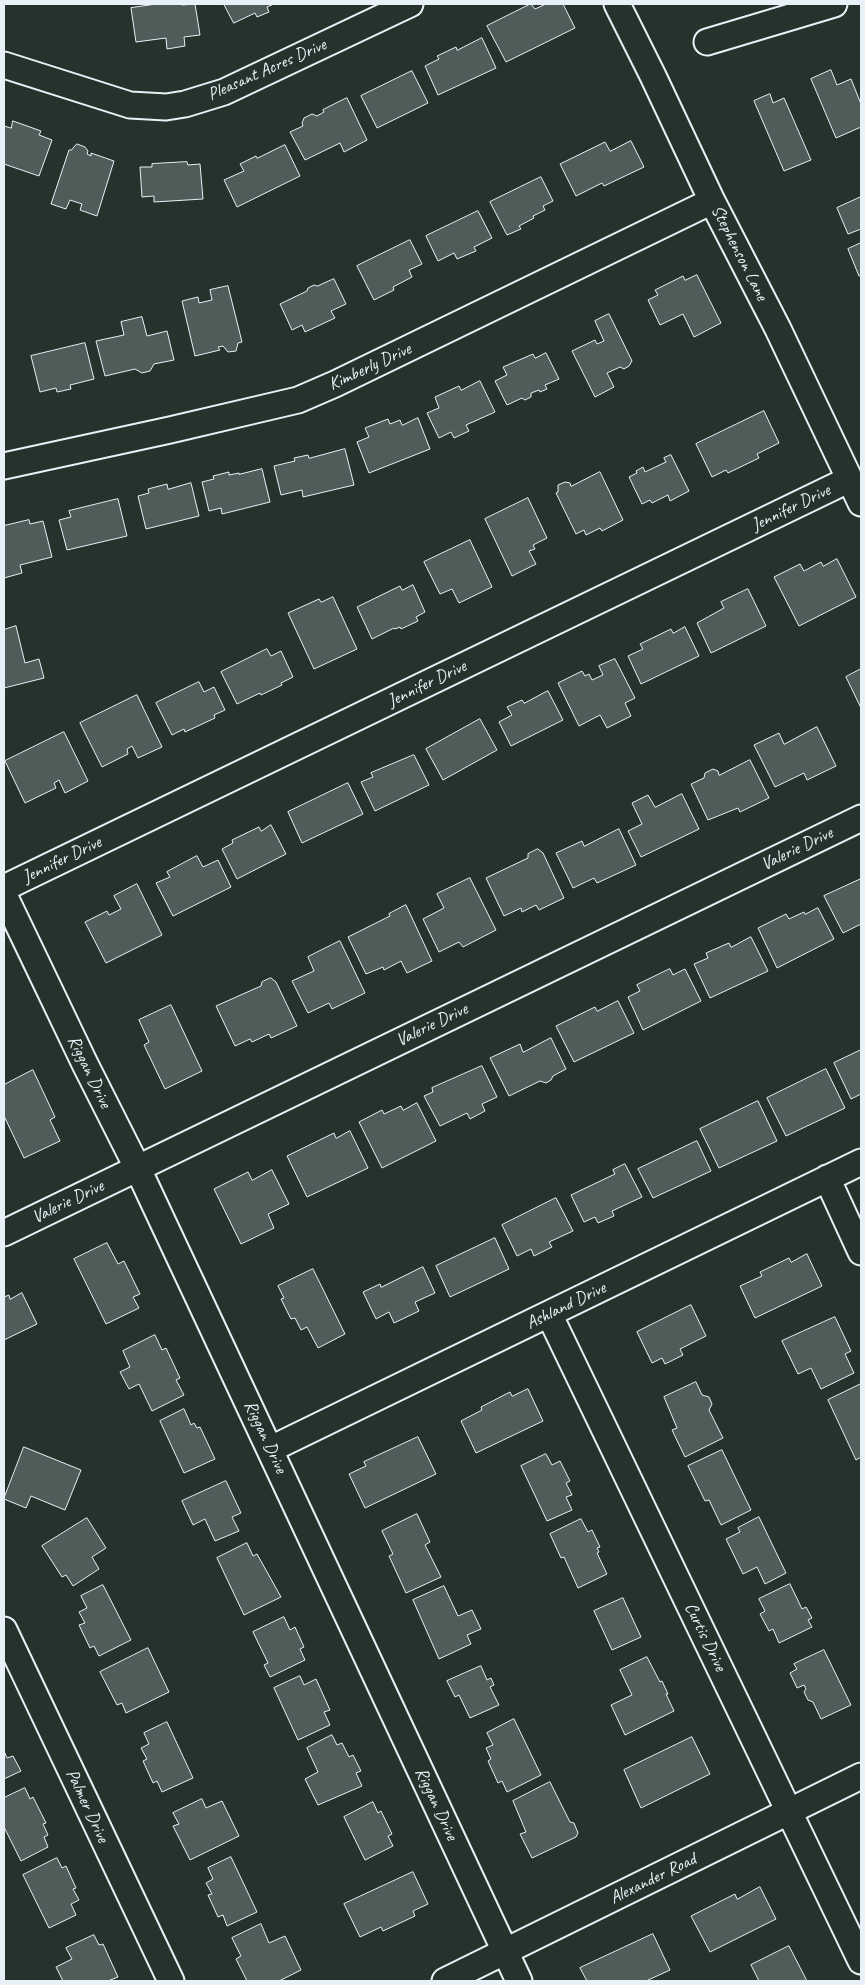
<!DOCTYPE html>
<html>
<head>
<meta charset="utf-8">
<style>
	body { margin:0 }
	#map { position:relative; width:865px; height:1985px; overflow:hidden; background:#26332d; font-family:Caveat,sans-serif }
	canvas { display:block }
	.frame { position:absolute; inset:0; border:5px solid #e8f1f8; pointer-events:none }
</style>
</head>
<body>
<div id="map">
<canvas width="865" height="1985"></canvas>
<div class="frame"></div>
</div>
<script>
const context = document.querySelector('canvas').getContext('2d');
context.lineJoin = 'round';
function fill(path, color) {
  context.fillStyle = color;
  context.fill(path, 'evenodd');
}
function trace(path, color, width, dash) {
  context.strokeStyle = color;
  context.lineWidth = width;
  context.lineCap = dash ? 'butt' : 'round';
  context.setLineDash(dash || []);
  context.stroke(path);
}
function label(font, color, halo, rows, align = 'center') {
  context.font = font + ' Caveat,sans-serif';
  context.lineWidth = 4;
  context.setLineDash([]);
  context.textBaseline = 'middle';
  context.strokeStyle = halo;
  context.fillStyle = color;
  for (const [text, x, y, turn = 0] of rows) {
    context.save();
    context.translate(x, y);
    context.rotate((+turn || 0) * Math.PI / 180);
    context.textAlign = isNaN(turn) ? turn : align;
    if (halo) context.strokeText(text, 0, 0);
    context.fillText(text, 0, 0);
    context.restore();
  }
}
const building = new Path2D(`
	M157,4H182V5L195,4L200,35L184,37L185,46L167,49L166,38L136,42L131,8Z
	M224,4H274L267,7L269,12L257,17L255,13L234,23Z
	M531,4L535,9L546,4H563L575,28L506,62L487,26Z
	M482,38L496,68L438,95L425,66L439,59L437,56L456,47L457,50Z
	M831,70L837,85L851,79L861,104V127L836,138L811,79Z
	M412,71L428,103L377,128L361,96Z
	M770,94L773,103L784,98L811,160L784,171L754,101Z
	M347,98L367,140L344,152L340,143L305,160L290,132L303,126L302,123L304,118L312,114L317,116L324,112L323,110Z
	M13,121L41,131L39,135L52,140L39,176L4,164V126L11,128Z
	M631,141L644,167L604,186L602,183L576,196L560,164L605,142L610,151Z
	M77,144L85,147L88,151L87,154L91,156V153L114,161L97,216L80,210L82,204L70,200L66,209L51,204L69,150H71Z
	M285,145L300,176L237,207L224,180L244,171L240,164L256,156L257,158Z
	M187,162L188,165L200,164L203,199L154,202V196L142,197L140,167H152V164Z
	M541,177L553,201L543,206L545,210L533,216L534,218L519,226L521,229L507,235L490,202Z
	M861,197V229L848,234L837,208Z
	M478,211L492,238L474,247L476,251L457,259L454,253L438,261L426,236Z
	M410,240L422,264L409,270L412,277L393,287L394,290L374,300L357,266Z
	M861,243V275L859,276L848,249Z
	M697,275L721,323L694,337L683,314L660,325L648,300L658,295L655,290L683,276L685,280Z
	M334,279L346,304L331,311L335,318L305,332L302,325L292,330L280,304L307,291L308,288L314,285L317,286Z
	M228,286L242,342L238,343L236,351L228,352L223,346L218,347L220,350L195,356L182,301L198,297L199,303L212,300L210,290Z
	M609,314L632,361L629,366L624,369L620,367L607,373L614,387L595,397L572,351L595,340L597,344L604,341L595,321Z
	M142,317L147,336L167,331L174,360L154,364L150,371L142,373L135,369L105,376L96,341L124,335L121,322Z
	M85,343L94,379L70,385L71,389L57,392L56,388L40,392L31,356Z
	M546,353L559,379L545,385L547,389L540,392L539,390L531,393V397L525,400L522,398L507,405L495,381L507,375L503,367L533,354L535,358Z
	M480,381L495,412L466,425L469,431L454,438L451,432L439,438L427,413L439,408L435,397L459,386L461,390Z
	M764,411L779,443L757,454L759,458L728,473L726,470L712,477L696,444Z
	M418,418L430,449L369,473L357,442L369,437L365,428L388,419L390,424L400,420L402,425Z
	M345,449L354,485L303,497L302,490L281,495L274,466L295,461L294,458L308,455L309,458Z
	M671,455L689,491L670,501L668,495L652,503L650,500L642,504L629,477L637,473L636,471L643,467L645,472L666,462L664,458Z
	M262,469L270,502L222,514L221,508L209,511L202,482L214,479L213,476L229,472V475L239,473V474Z
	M600,472L623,520L602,531L600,528L586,535L584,530L576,534L556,493L558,492V485L565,482L570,483L571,486Z
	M191,483L199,516L146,529L138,496L149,493L148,489L167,484L168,489Z
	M528,498L547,538L533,545L535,549L529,551L536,564L512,576L485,519Z
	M118,499L127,536L67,550L59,520L71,517L69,511Z
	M29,520L30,524L43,521L52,557L20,565L22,573L4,578V526Z
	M470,540L492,587L459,603L452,589L440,594L424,562Z
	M837,559L856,597L799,626L774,577L800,564L804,571L821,562L823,566Z
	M413,585L425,612L416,617L418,621L401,629L400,627L395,629L394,628L372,639L357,607L400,586L402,590Z
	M748,589L766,626L711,653L697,623L724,608L721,602Z
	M333,597L357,649L314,669L288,613L319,599L321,602Z
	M16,626L25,663L39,659L44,678L4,688V630Z
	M685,627L699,656L641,684L628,656L643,649L640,644L671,629L673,633Z
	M267,649L271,656L281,651L293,677L281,683L282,685L261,695L260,693L237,704L221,672Z
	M615,659L635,698L625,703L631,716L607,728L600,715L579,726L558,683L582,671L585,676L589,674L592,680L603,675L599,666Z
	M861,669V708L846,677Z
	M199,682L204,692L214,687L225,710L214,715L215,718L185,732L184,729L172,735L156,703Z
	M548,691L563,720L511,746L499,722L512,715L507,707L522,700L524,703Z
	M137,695L162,747L138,758L132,746L127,749L128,754L102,767L80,723Z
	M480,719L497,750L443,780L426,749Z
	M817,727L836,766L807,780L804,773L775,787L754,745L779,733L784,744Z
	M64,732L88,781L65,793L59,780L54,783L56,788L25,803L5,761Z
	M414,755L429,785L375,811L361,782L373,777L371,773Z
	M750,760L769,798L740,812L738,808L708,820L691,784L704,778L705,773L713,769L718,771L719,775Z
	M348,783L363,814L302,843L288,812Z
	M682,794L699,829L641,857L628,831L642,824L632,803L648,795L655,807Z
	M271,825L286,854L237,879L222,849L233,843L232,840L259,827L261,831Z
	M619,829L636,865L597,883L594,878L573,888L556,853L582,841L584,846Z
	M538,849L543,853L564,898L539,910L536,905L522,912L521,908L504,916L486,878L528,858V854Z
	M197,856L203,867L218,860L231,887L173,916L156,883L170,877L167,872Z
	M470,878L496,930L463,947L459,942L439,952L423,919L444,908L437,894Z
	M861,879V924L843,933L824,896Z
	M137,884L162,935L106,963L85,922L107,911L109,915L121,909L114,896Z
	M406,905L432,961L407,973L401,961L384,970L383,967L366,974L348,937L390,916L389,914Z
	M818,908L834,939L777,968L758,928L786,914L789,919L804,912L805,914Z
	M751,937L768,971L710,998L694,964L708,958L706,953L729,943L731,947Z
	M340,941L365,993L332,1009L329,1003L308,1013L292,981L314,971L308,957Z
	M670,969L673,975L685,969L701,1001L643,1030L628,997L640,991L637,985Z
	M271,978L276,982L297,1026L271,1038L269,1034L252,1042L250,1039L235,1046L216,1006L261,986L262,982Z
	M618,1001L634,1033L574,1062L556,1026L595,1007L597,1011Z
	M171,1005L202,1071L165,1089L144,1045L149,1042L139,1020Z
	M551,1038L566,1069L553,1076L551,1080L546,1083L540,1081L509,1096L490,1058L520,1044L523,1052Z
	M861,1050V1094L851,1099L834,1063Z
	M482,1066L497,1097L482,1104L485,1111L470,1119L467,1113L440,1126L424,1096L433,1092L432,1088Z
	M826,1069L845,1108L786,1136L767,1098Z
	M33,1070L55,1117L50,1120L60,1141L24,1158L4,1116V1085Z
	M758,1101L777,1141L719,1168L700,1129Z
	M417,1103L436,1141L382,1168L359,1122L382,1110L384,1114L401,1106L403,1110Z
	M350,1131L368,1168L307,1197L287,1156L334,1133L336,1138Z
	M697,1141L711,1171L653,1198L638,1169Z
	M625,1164L642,1197L612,1211L614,1216L598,1223L595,1217L584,1222L571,1195L615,1174L613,1170Z
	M272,1170L289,1204L268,1214L274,1228L241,1244L214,1189L248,1172L252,1180Z
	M556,1198L573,1231L549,1242L552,1247L534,1256L531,1249L517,1256L502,1225Z
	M495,1238L509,1269L450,1297L436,1266Z
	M107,1243L118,1264L124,1261L140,1294L133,1297L139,1308L106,1324L74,1259Z
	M807,1254L822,1286L755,1318L740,1286L762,1276L760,1272L789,1258L791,1262Z
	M423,1267L435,1293L415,1302L419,1311L394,1323L389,1312L376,1319L363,1292L380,1284L381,1287Z
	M313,1269L345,1334L318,1348L307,1327L301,1330L295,1318L291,1319L281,1299L284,1298L278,1286Z
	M22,1293L37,1324L4,1340V1297L9,1295L10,1299Z
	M691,1305L706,1336L680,1349L683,1355L665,1364L662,1358L652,1363L637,1332Z
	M835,1317L851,1351L845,1354L854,1373L821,1389L811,1368L798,1374L782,1341Z
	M155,1335L162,1350L166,1348L180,1378L176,1380L184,1395L152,1411L139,1384L129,1389L120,1372L130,1367L123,1351Z
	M696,1382L702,1395L709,1397L712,1404L709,1410L723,1438L685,1457L672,1430L677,1428L664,1397Z
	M861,1384V1457L856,1460L828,1400Z
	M528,1389L543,1421L476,1453L461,1421L482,1410L481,1407L510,1392L512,1396Z
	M184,1409L191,1425L194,1423L197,1428L200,1427L215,1459L184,1473L160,1421Z
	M418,1437L436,1474L365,1508L349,1474L366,1466L364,1462Z
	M24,1447L81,1470L65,1510L31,1496L26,1508L4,1499Z
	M722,1450L751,1510L721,1525L709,1500L705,1501L688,1466Z
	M546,1454L552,1465L560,1461L570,1481L566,1483L572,1495L566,1497L572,1510L547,1521L521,1466Z
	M226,1481L241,1513L232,1517L239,1531L215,1541L205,1519L193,1525L182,1501Z
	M417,1514L430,1542L425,1545L441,1577L406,1593L389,1556L393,1554L382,1531Z
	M759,1517L786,1573L765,1584L757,1567L743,1574L726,1539L740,1532L738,1528Z
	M87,1518L106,1548L92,1557L99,1569L73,1586L66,1575L62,1577L42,1546Z
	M581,1519L588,1532L592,1530L600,1547L597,1548L599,1552L597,1553L607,1574L578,1588L564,1557L561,1558L550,1534Z
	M247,1543L253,1556L257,1554L281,1597L244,1615L217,1558Z
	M790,1584L802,1609L806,1607L812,1618L808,1620L812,1627L779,1643L773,1629L769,1631L760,1614L765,1611L759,1599Z
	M103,1585L131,1640L99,1656L94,1646L90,1648L79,1625L85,1623L79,1612L87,1608L81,1596Z
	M444,1586L458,1616L472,1610L481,1629L467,1635L471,1644L439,1659L413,1600Z
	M623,1598L641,1637L612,1650L594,1611Z
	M284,1617L290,1630L295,1627L304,1647L300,1649L305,1660L270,1677L264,1665L268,1663L253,1632Z
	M148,1648L169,1692L126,1713L122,1703L117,1705L100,1672Z
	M824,1650L851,1705L821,1719L813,1702L808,1700L804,1692L806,1689L804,1685L797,1688L790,1673L797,1669L794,1664Z
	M647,1657L660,1682L662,1681L668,1694H666L674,1711L625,1735L611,1705L632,1695L620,1670Z
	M481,1666L487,1680L491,1678L494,1685L490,1687L499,1705L470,1718L459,1695L455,1697L447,1681Z
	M300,1676L304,1685L316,1679L330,1710L324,1712L330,1725L298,1740L274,1688Z
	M514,1719L541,1775L507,1792L502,1781L498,1783L488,1761L491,1759L486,1748L493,1745L487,1733Z
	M167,1722L193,1778L162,1792L157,1781L153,1783L143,1761L147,1759L141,1748L149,1744L144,1733Z
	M332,1735L337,1745L342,1743L349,1757L353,1755L361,1771L356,1773L362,1786L318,1805L305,1779L318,1772L307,1748Z
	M692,1737L710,1774L641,1808L624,1770Z
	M4,1751L7,1758L13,1756L21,1771L4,1779Z
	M550,1782L570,1822L574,1823L578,1833L576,1837L532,1858L520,1834L526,1832L513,1801Z
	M25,1788L30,1799L33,1797L46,1823L43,1824L48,1835L44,1837L48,1847L21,1861L4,1827V1798Z
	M202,1799L206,1808L222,1801L239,1836L190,1860L173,1826L179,1824L173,1813Z
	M373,1802L378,1813L381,1811L392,1834L388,1836L393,1846L365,1860L344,1817Z
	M231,1857L257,1912L227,1926L223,1915L218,1917L208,1895L212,1894L206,1883L213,1879L208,1868Z
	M57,1858L62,1868L66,1866L76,1888L73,1889L79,1900L71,1904L76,1915L49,1928L23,1875Z
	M413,1872L428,1904L413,1911L415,1916L383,1931L381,1927L360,1937L344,1904Z
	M760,1887L776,1919L710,1952L691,1916L735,1894L737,1899Z
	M261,1924L269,1943L285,1936L301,1970L279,1981H247L236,1959L241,1956L232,1938Z
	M653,1934L670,1970L646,1981H587L580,1968Z
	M94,1935L99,1945L103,1944L118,1977L108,1981H63L56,1967L72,1959L66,1948Z
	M789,1946L807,1981H759L751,1965Z`);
const minor = new Path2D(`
	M617,4L653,76L712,201L778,329L861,503
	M707,42L834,4
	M4,65L130,105L166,107L185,104L224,92L410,4
	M4,466L170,430L298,400L335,384L712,201
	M4,888L850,479
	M4,895L85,1064L138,1169L519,1981
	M827,1178L861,1252
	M4,1233L861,818
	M549,1314L861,1961
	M271,1449L861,1162
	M4,1630L171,1981
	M445,1981L861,1776`);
const streetNames = [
	["Pleasant Acres Drive",267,70,-24],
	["Stephenson Lane",739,253,63],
	["Kimberly Drive",370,367,-25],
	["Jennifer Drive",791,508,-26],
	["Jennifer Drive",427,684,-26],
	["Valerie Drive",797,849,-26],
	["Jennifer Drive",62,860,-26],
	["Valerie Drive",432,1025,-26],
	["Riggan Drive",89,1072,64],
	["Valerie Drive",68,1202,-26],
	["Ashland Drive",566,1306,-26],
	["Riggan Drive",265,1437,65],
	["Curtis Drive",705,1637,64],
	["Riggan Drive",436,1804,65],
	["Palmer Drive",87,1806,65],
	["Alexander Road",653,1879,-26]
];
fill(building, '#505c59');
trace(building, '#e8f1f8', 1);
trace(minor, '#e8f1f8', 29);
trace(minor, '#26332d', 25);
label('18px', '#e8f1f8', '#26332d', streetNames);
</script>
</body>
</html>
